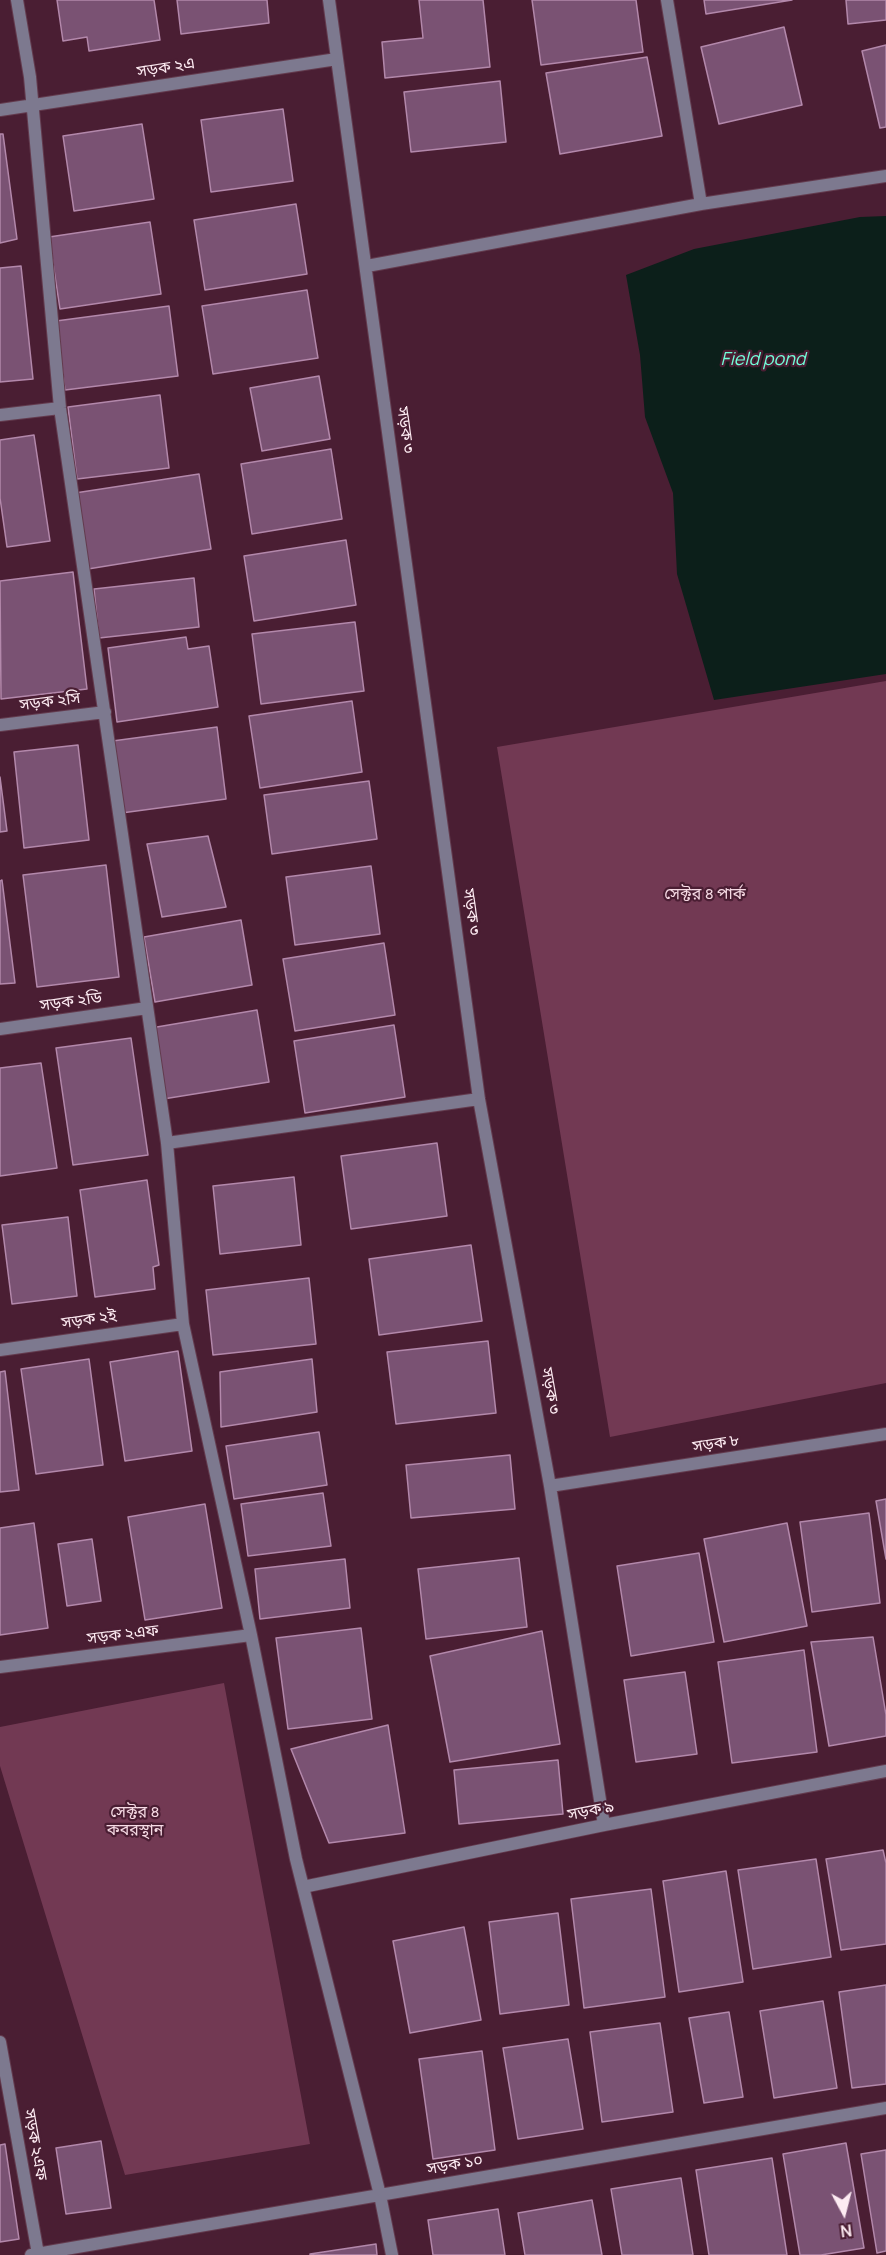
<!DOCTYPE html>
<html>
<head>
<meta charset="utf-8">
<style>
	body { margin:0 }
	#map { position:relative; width:886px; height:2255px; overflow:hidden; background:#4a1e33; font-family:Manrope,sans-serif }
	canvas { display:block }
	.north { position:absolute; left:814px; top:2183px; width:60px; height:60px; -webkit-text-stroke:4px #4a1e33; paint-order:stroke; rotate:173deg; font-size:16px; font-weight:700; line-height:24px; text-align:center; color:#fdebf2 }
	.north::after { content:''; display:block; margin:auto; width:21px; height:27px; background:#fdebf2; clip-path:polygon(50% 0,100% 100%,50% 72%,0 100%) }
</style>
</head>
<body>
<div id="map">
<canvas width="886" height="2255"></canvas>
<div class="north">N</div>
</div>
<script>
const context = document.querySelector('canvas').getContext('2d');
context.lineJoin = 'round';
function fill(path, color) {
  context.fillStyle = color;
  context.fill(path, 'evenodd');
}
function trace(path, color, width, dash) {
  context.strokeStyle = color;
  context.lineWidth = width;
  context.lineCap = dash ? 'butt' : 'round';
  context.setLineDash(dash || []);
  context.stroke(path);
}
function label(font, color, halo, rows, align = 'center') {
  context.font = font + ' Manrope,"Noto Sans Bengali",sans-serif';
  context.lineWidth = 4.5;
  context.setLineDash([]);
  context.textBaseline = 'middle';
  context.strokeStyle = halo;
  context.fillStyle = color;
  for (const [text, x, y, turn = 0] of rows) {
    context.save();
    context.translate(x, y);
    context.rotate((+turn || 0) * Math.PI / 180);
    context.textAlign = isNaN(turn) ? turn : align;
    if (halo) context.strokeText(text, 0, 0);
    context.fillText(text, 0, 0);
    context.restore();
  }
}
const green = new Path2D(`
	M886,681V1383L610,1437L497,747Z
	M224,1683L310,2144L125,2175L0,1766V1727Z`);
const water = new Path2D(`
	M886,216V674L714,700L677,574L673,493L645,417L640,355L626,275L694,249L860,217Z`);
const building = new Path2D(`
	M57,0H154L160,40L89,51L87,37L63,41Z
	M177,0H267L269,23L181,34Z
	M419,0H483L490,67L385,78L382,42L423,38Z
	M532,0H636L643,52L541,65Z
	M704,0H792L706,14Z
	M846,0H886V20L848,24Z
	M784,27L802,105L719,124L701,47Z
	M886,45V127L880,128L862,51Z
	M647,57L662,136L560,154L546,73Z
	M500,81L506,142L411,152L404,92Z
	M283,109L293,181L211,192L201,120Z
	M142,124L154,199L74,211L63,136Z
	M0,134H3L17,239L0,243Z
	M296,204L307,274L205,290L194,220Z
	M150,222L161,294L60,309L49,237Z
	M21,266L33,379L0,382V268Z
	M307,290L318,358L213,374L202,306Z
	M169,306L178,376L65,390L56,321Z
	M319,376L330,439L262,451L250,388Z
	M160,395L169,468L77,479L68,407Z
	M34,435L50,541L7,547L0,498V440Z
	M331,449L342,519L252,534L241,464Z
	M199,474L211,549L88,569L75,493Z
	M346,540L356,605L254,621L244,556Z
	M73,572L87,689L1,699L0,581Z
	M194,578L199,627L99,638L94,589Z
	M355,622L364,691L261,704L252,634Z
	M186,637L188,649L209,646L218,707L117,722L108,648Z
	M352,701L362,772L260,788L249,716Z
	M217,727L226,799L114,814L105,742Z
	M78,745L89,840L24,848L14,752Z
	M0,777L7,831L0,832Z
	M369,781L377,839L272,854L264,795Z
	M208,836L226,907L162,917L147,844Z
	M106,865L119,977L37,987L23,875Z
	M371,866L380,934L295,945L286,877Z
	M2,880L15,983L0,984V881Z
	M241,920L252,985L155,1002L144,937Z
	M384,943L395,1015L295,1031L283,959Z
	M257,1010L269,1082L157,1100L145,1029Z
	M394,1025L405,1097L305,1113L294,1041Z
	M131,1038L148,1155L73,1165L56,1048Z
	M41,1063L57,1168L0,1176V1068Z
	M437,1143L447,1216L351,1229L341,1156Z
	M294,1177L301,1245L220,1254L213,1186Z
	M147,1180L159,1265L153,1267L155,1289L95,1297L80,1190Z
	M68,1217L77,1296L12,1304L2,1225Z
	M471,1245L482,1321L379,1335L369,1259Z
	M309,1278L316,1344L213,1355L206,1290Z
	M488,1341L496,1413L396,1424L387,1352Z
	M178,1351L192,1451L125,1461L110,1362Z
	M89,1359L103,1465L36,1474L21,1369Z
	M312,1359L317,1412L221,1427L220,1372Z
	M5,1371L19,1490L0,1492V1372Z
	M319,1432L327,1485L234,1499L226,1446Z
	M510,1455L515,1509L411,1518L406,1465Z
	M323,1493L331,1546L248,1556L241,1504Z
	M886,1499V1559L876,1501Z
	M205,1504L222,1608L145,1620L128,1517Z
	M869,1513L880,1603L812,1612L800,1522Z
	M34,1523L48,1628L0,1635V1528Z
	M787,1523L807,1626L724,1642L704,1539Z
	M92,1539L101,1601L67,1606L58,1544Z
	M699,1553L714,1642L631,1656L617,1566Z
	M519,1558L527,1627L426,1639L418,1569Z
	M345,1559L350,1608L260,1619L255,1569Z
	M361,1628L372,1719L288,1729L276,1638Z
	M542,1631L560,1744L450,1762L430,1656Z
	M873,1637L886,1715V1736L829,1746L811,1642Z
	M804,1650L817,1752L732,1763L718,1662Z
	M685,1672L697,1754L636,1762L624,1680Z
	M388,1725L405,1833L329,1843L291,1749Z
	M558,1760L563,1814L459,1824L454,1770Z
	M883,1850L886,1863V1944L841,1950L826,1859Z
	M816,1859L831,1957L753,1969L738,1870Z
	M726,1871L743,1982L679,1992L663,1881Z
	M651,1889L665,1997L584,2008L571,1899Z
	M558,1913L569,2005L500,2014L489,1922Z
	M464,1927L481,2020L410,2033L393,1941Z
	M886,1985V2084L852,2088L839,1992Z
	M823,2001L837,2088L774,2098L760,2011Z
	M729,2012L743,2097L704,2103L689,2018Z
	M660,2023L673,2112L602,2122L590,2032Z
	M568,2039L583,2129L518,2139L503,2048Z
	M482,2051L495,2150L433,2159L419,2059Z
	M101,2141L111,2208L66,2214L56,2148Z
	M846,2143L864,2248L821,2255H800L783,2154Z
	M5,2144L19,2239L0,2242V2145Z
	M886,2150V2251L877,2253L861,2154Z
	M772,2158L787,2255H709L696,2170Z
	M681,2178L693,2255H622L611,2189Z
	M592,2200L602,2255H525L518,2213Z
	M498,2209L505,2255H433L428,2220Z
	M376,2244L377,2255H310V2254Z`);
const street = new Path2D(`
	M17,0L30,77L60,408L167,1143L183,1324L251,1635L296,1859L380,2195L392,2255
	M329,0L479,1099L550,1486L604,1825
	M667,0L701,204L886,176
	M0,110L337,59
	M367,266L701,204
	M0,415L60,408
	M0,725L105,712
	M0,1029L147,1008
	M167,1143L479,1099
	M0,1350L183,1324
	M550,1486L886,1434
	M0,1667L251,1635
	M303,1887L604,1825L886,1771
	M0,2042L38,2254
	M31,2255L886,2108`);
const streetNames = [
	["সড়ক ২এ",166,68,-9],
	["সড়ক ৩",405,430,82],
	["সড়ক ২সি",50,702,-7],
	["সড়ক ৩",471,912,82],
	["সড়ক ২ডি",71,1002,-8],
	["সড়ক ২ই",89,1320,-8],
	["সড়ক ৩",550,1391,80],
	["সড়ক ৮",716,1444,-9],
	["সড়ক ২এফ",123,1635,-7],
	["সড়ক ৯",591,1811,-11],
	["সড়ক ২এফ",35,2145,80],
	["সড়ক ১০",455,2165,-10]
];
const parkNames = [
	["সেক্টর ৪ পার্ক",705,895],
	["সেক্টর ৪",135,1813],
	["কবরস্থান",135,1831]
];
const waterNames = [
	["Field pond",763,360]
];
fill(green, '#723953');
fill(water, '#0c1f1a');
fill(building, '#7a5273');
trace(building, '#b388ab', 1.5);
trace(street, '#633b4e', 14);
trace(street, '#7d798f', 12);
label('16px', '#fdebf2', '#4a1e33', streetNames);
label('16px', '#f6dae4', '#4a1e33', parkNames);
label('italic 18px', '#71ffd9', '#4a1e33', waterNames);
</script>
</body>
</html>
